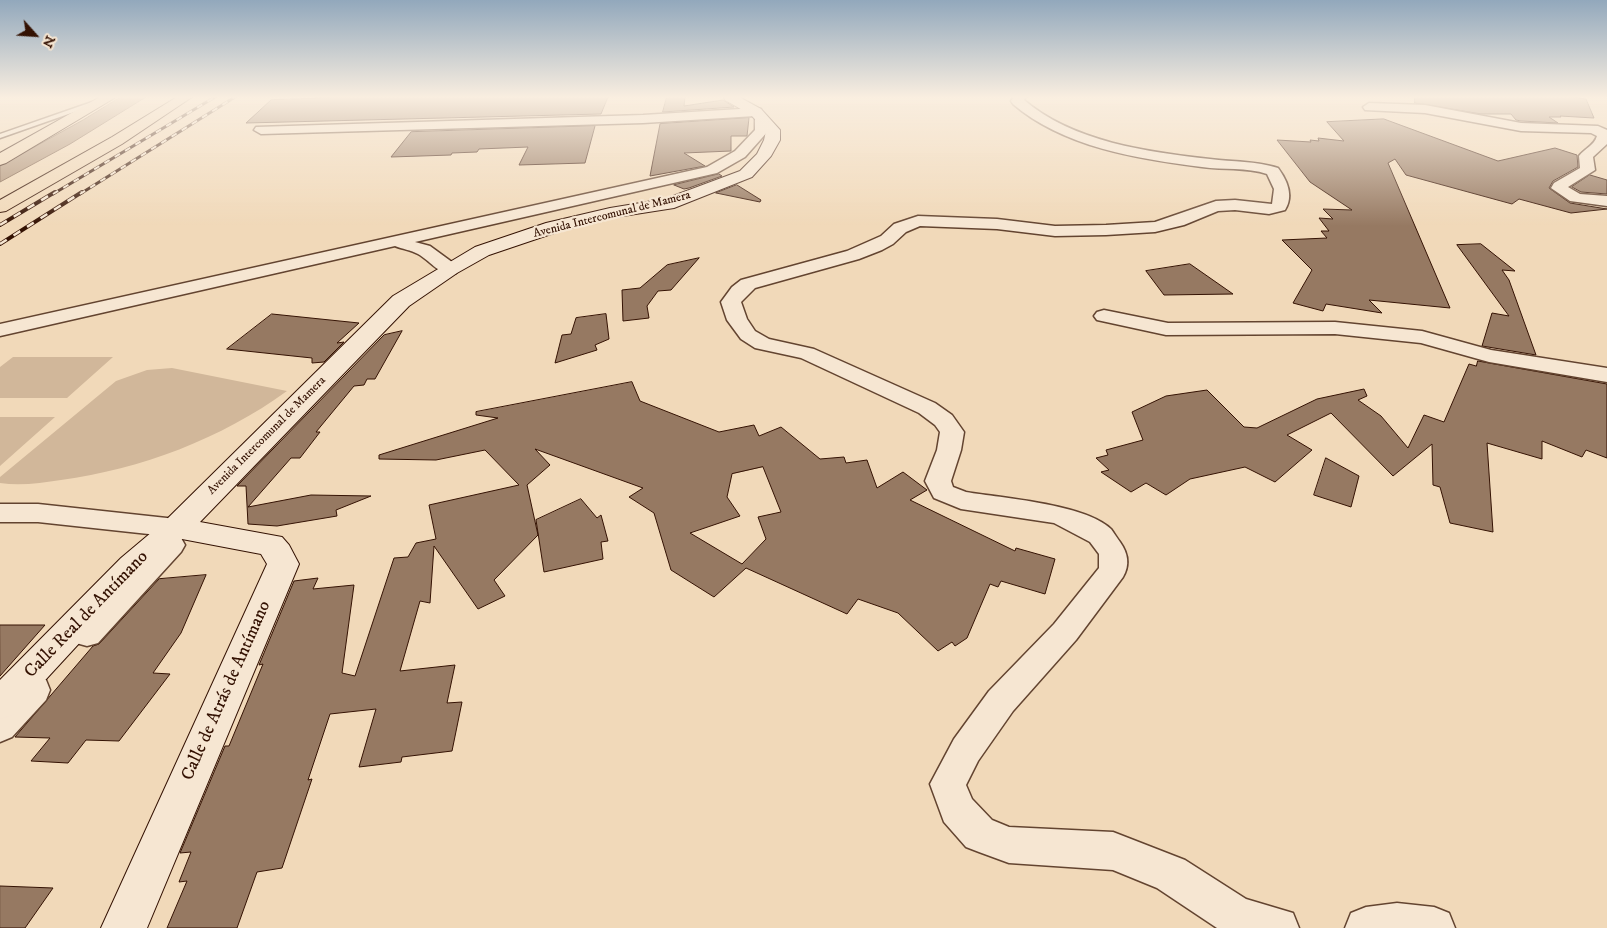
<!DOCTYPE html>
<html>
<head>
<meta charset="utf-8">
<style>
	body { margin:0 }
	#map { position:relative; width:1607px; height:928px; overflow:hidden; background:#f1d9b9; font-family:"IM FELL DW Pica",serif }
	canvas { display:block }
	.north { position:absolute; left:10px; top:10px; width:50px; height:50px; -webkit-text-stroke:4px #f6e6d2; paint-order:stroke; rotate:116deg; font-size:14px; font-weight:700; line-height:20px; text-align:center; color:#341203 }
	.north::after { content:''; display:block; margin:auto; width:18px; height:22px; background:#341203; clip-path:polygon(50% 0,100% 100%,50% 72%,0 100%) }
</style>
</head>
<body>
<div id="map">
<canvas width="1607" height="928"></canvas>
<div class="north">N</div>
</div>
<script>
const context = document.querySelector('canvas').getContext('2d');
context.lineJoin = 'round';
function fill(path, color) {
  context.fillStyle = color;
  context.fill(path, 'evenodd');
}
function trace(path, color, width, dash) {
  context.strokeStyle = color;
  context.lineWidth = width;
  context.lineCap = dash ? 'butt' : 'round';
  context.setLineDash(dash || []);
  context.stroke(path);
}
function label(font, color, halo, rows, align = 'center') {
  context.font = font + ' "IM FELL DW Pica",serif';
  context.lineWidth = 4.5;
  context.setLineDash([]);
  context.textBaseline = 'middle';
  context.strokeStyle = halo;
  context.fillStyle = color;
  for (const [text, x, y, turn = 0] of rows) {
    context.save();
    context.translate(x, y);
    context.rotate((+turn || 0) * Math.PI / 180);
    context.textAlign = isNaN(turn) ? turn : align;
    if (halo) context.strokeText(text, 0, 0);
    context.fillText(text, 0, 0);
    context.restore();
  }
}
const green = new Path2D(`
	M13,357H113L67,398H0V367Z
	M172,368L287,391C221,439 141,469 61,480C41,483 20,486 0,483V477L116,381L147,370Z
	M0,417H55L0,466Z`);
const water = new Path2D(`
	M121,97H146L70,144L0,182V166L83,120Z`);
const building = new Path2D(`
	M352,97H608L601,114L246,123L271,100Z
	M667,97H685L684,106L723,100L734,107L663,112Z
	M1415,97H1568L1586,99L1594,118L1560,116L1561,117H1549L1558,123L1521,121L1516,120L1511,114H1481L1415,103Z
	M749,118L747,136H731V151L684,153L705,166L650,176L660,124Z
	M1384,119L1498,161L1555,148L1577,155L1578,167L1553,181L1549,188L1570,203L1607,209L1571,213L1519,199L1512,204L1406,175L1395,159L1388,163L1450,308L1369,300L1382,313L1326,304L1323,311L1293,303L1312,270L1282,240L1327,238L1321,231H1329L1319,218L1333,219L1323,209L1352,210L1310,182L1277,140L1311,142L1310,140L1319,141L1318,138L1344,141L1327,122Z
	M595,126L585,163L519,165L528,147L479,149L477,152L452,153L451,155L391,157L411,132Z
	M719,174L722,176L689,188L684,189L674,185Z
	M1590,175L1607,180V194L1581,192L1572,187Z
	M737,185L761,200L760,202L716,193Z
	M1481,244L1515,271L1502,270L1509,280L1536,355L1482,346L1492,313L1509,316L1457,245Z
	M699,258L671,290L658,291L647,306L649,318L623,321L622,290L640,288L667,265Z
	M1190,264L1233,294L1164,295L1146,271Z
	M272,314L359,323L337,343L344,342L324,362L312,363V358L227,349Z
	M606,314L609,339L595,345L597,350L555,363L562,335L571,334L576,318Z
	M402,331L375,379H367L364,385L354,386L316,432H320L300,458H291L248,507L311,495L371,496L336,510L337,516L277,526L248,524L246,486H237L384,335Z
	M1478,361L1607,384V458L1586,450L1582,457L1542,441V459L1487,443L1493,532L1450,523L1440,487L1433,485L1432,444L1393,476L1331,413L1287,435L1312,450L1275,482L1245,467L1190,479L1166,495L1146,483L1131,492L1101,472L1109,470L1096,458L1108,455L1106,450L1143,440L1132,412L1166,396L1207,390L1244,427L1257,428L1317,399L1364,389L1367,396L1358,400L1381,416L1408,448L1424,415L1444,422L1469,364L1476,366Z
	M632,382L640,401L719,432L754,425L759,436L781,427L820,459L844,457L846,463L867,460L877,488L903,472L927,490L910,500L1015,551L1016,548L1055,559L1045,594L1001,581L998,587L990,584L967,638L955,646L952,642L938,651L898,613L858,599L847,614L746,568L714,597L671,570L654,513L629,497L643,488L535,449L550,465L527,485L538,535L494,580L505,596L478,609L434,546L430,603L420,601L400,671L455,665L447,703L462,702L452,751L402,757L401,762L359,767L376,709L330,714L308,780L312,779L282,868L257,872L237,928H167L187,881L179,882L191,852L180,853L225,746H229L263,664L259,665L294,581L318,578L313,589L354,585L342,673L355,676L394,558L408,557L416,543L436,539L429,505L519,485L485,450L436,460L379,459V455L498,418L476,415V412ZM763,467L781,512L758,517L766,539L742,564L690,533L740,516L727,497L732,474Z
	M1326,458L1359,476L1351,507L1314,495Z
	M581,499L597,518L601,515L608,541L601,542L603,559L544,572L536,520Z
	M206,575L181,633L153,673L170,674L119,741L86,740L68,763L31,761L50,738L15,737L93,646L99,644L159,579Z
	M0,625H45L0,676Z
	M0,886L53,888L25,928H0Z`);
const lane = new Path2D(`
	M92,102L95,104L94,105L0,138V134Z`);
const street = new Path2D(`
	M1014,97H1026L1024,100C1073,142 1148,152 1210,159C1233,162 1256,161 1278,168C1287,180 1294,196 1285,210L1269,214L1235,210L1218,211L1184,225L1155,232L1106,235L1055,236L997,229L920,226L906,232L893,244L882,250L859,259L755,288L741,302L747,319L755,331L769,339L814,349L935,403L952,415L964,432L961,450L951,481L953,487L966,492C1002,498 1085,504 1111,529C1114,533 1117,538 1120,542C1128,553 1130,565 1123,577L1076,640L1013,711L978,761L966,785L972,799L992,820L1009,827L1113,832L1185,860L1246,899L1293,913L1299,928H1217L1157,888L1113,870L1009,863L979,852L966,847L944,822L930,784L954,739L989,691L1054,624L1099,568V554L1090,542L1054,523L961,509L934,498L925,481L937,450L940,432L935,425L919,413L801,358L755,348L741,339L727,320L721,302L732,287L741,280L847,251L881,236L894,224L918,216L997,219L1055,226L1106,225L1155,222L1216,201L1235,200L1272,204L1274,189L1267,174C1247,167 1223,170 1202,167C1138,159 1063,147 1013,104L1011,101Z
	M1369,103L1425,105L1521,123L1598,126L1607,130V144L1593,157L1595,170L1568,187L1580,194L1607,196V206L1570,201L1551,188L1554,183L1580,168L1579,156C1585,148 1594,146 1597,136L1591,133L1521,131L1425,113L1365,110L1363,107Z
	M756,108L761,109L762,112L761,114L766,118L769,130L745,157L717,173L415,242L430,246L456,265L459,269L456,273C440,277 431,261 418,254C411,250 402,249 395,246L0,336V324L707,167L735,151L755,130V116L643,123L261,134L254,130L256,127L643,115Z
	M1104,310L1168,323L1335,322L1422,331L1491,350L1607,368V382L1489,362L1421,343L1335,334L1166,335L1097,320L1094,316L1097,312Z
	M0,504H38L176,519L186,521L190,528L186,535L177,537L181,538L185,545L181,552L98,643L87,646L76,643L72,634L76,625L161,538L167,536L38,522H0Z
	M34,676L46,680L50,690L46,700L12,737L0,742V704L22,680Z
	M1397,903L1434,907L1449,913L1455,928H1345L1351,913L1366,907Z`);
const secondary = new Path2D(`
	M724,97H739L761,109L780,130V140L771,156L752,177L674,208L610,218L560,231L489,255L457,273L409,306L200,522L282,537L289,545L299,564L147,928H101L267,564L261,554L182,539L143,574L13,715L0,719V680L121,558L165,521L393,296L475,247L546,223L610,208L665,199L740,171L757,154L764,140L766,131L751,115L725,100Z`);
const highway = new Path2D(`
	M100,97H116L6,163L0,165V153Z
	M177,97H192L122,144L6,211L0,212V200L112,137Z`);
const railFar1 = new Path2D(`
	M53,194L215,97
	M80,194L235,97`);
const rail = new Path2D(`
	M0,225L55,192
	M0,244L82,192`);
const farStreetnames = [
	["Avenida Intercomunal de Mamera",612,215,-14],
	["Avenida Intercomunal de Mamera",267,436,-45]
];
const nearStreetnames = [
	["Calle Real de Antímano",87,615,-46],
	["Calle de Atrás de Antímano",227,691,-66]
];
fill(green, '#d1b79a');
fill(water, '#b1957b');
trace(water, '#7f614b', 1);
fill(building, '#967962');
trace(building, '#341203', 1);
trace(lane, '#634430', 3);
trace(street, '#634430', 3);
trace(secondary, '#341203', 2);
trace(highway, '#341203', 2);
fill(lane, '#f6e6d2');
fill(street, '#f6e6d2');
fill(secondary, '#f6e6d2');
fill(highway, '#f1d9b9');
trace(railFar1, '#341203', 3);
trace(rail, '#341203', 4);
trace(railFar1, '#f6e6d2', 2, [6]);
trace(rail, '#f6e6d2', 2.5, [8]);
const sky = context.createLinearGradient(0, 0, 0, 226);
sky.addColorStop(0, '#92a8bc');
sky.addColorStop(0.43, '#f9eee0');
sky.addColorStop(1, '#f9eee000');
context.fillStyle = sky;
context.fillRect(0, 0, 1607, 226);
label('12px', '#341203', '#f6e6d2', farStreetnames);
label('18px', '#341203', '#f6e6d2', nearStreetnames);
</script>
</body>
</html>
